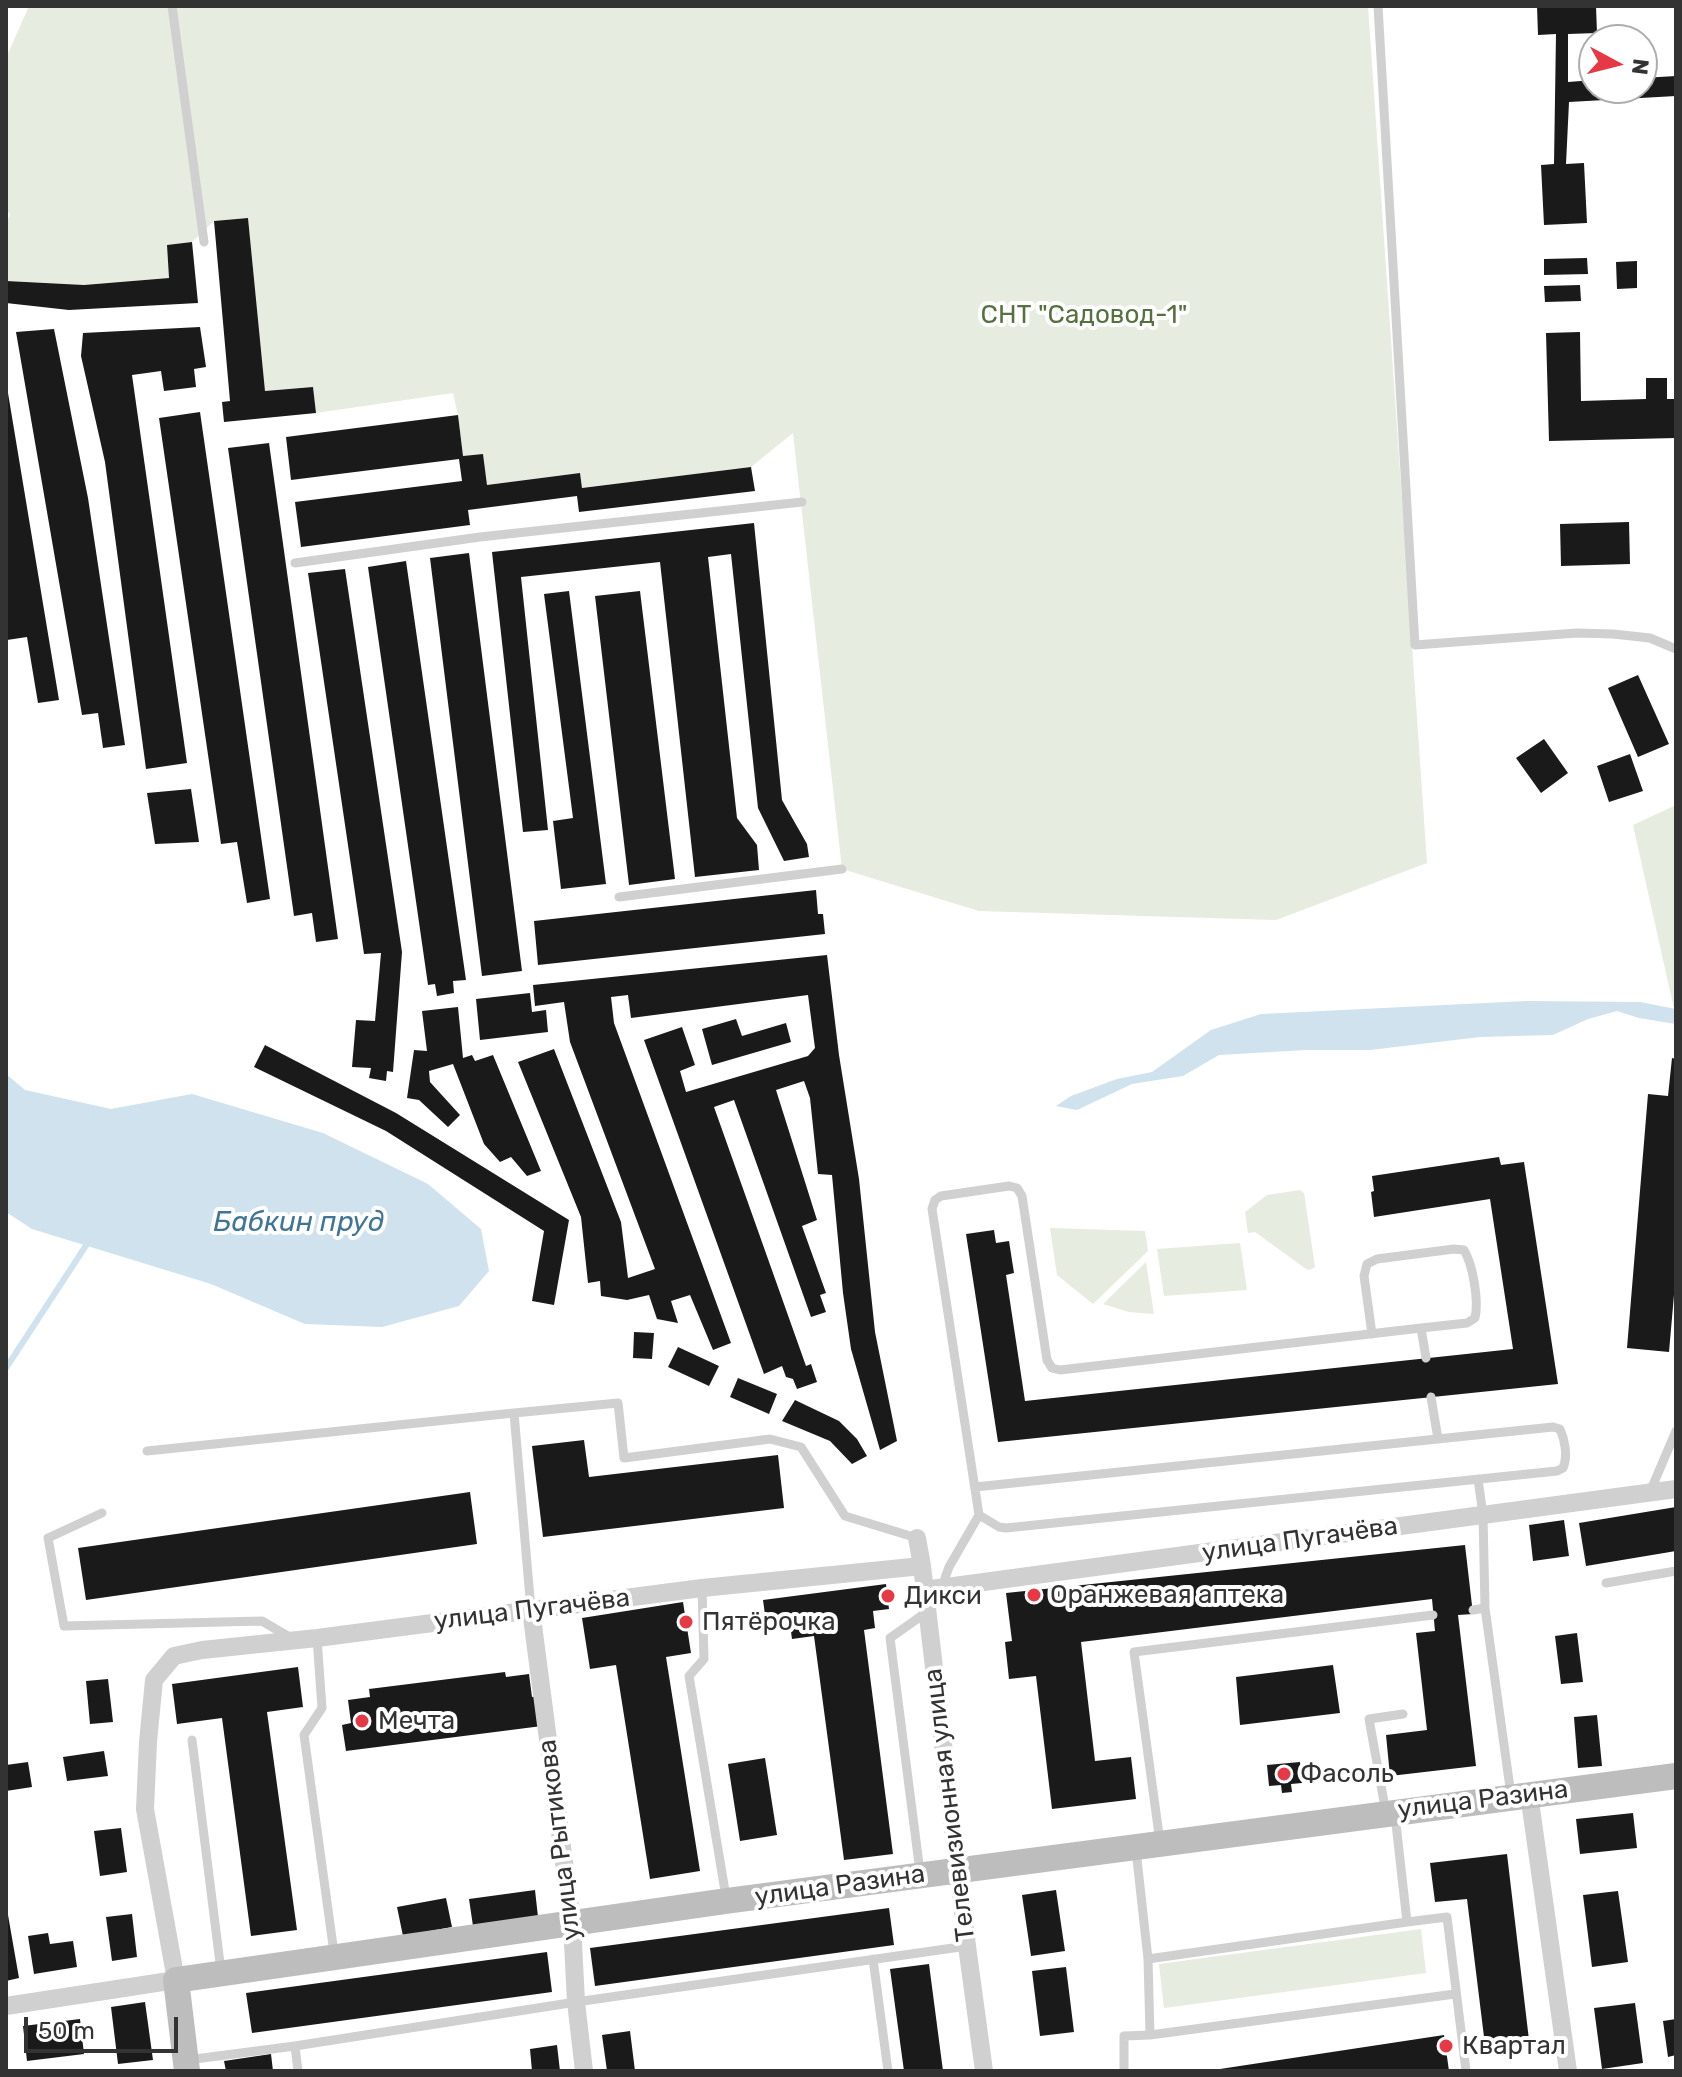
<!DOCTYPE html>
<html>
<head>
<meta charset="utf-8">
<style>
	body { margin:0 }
	#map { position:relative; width:1682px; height:2077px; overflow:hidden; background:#fff; font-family:Rubik,sans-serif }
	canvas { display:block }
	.frame { position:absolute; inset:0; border:8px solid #333; pointer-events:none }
	.north { position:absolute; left:1578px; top:24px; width:80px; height:80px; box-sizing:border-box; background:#fff; border:2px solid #adadad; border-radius:50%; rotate:97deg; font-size:22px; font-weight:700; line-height:32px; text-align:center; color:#333 }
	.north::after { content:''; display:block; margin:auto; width:28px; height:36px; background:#e63946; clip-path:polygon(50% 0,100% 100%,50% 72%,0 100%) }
	.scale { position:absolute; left:24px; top:2017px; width:154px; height:36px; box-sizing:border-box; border:4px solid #333; border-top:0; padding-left:10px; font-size:24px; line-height:28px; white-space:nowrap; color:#333; -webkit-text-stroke:6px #fff; paint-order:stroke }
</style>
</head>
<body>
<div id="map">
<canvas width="1682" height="2077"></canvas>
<div class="frame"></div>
<div class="north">N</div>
<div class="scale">50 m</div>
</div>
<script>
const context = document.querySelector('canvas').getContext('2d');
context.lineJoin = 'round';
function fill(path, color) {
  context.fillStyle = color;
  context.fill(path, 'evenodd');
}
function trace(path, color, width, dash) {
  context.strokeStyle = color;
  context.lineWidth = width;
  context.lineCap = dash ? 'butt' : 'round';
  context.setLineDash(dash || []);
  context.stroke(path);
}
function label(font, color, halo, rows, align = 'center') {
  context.font = font + ' Rubik,sans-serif';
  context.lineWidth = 8;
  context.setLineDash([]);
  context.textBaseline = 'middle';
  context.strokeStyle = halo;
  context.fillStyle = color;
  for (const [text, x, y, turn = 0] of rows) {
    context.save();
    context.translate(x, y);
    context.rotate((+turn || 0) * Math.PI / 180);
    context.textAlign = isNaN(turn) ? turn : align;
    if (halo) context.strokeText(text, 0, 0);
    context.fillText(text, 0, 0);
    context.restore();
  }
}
const green = new Path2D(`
	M29,6H1368L1427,863L1276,920L979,911L842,869L793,433L751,467L582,488L580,473L487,485L483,454L463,456L458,415L453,393L316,413L313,387L265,391L248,218L214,221L192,242L167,245L169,278L84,285L6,281V225L10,214L6,211V58Z
	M1676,805V1009H1674L1633,825Z
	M1300,1190L1304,1193L1315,1267L1310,1270L1306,1269L1255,1232L1248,1233L1245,1212L1267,1195Z
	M1050,1228L1145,1231L1148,1251L1093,1304L1057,1275Z
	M1240,1243L1247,1290L1164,1296L1157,1249Z
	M1146,1262L1154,1314L1129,1312L1103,1304Z
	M1421,1929L1426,1973L1164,2008L1159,1964Z`);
const water = new Path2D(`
	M1526,1001L1640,1002L1676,1009V1024L1639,1018L1617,1011L1588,1019L1553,1035L1480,1037L1370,1050H1306L1219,1055L1183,1076L1132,1084L1077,1110L1056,1106L1071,1096L1117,1079L1152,1072L1211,1030L1261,1014Z
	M6,1074L25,1090L111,1109L192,1094L323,1133L428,1184L481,1229L489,1271L459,1306L382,1327L305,1324L211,1284L32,1229L6,1212Z`);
const stream = new Path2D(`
	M6,1368L87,1244`);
const building = new Path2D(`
	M1537,6H1596L1597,33L1568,34V82L1594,80V88H1642V78L1676,76V96L1569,102L1566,164L1584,163L1587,223L1544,225L1541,165L1554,164L1556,34L1538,35Z
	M248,218L265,391L313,387L316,413L224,422L222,402L230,401L214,221Z
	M192,242L198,303L69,310L6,303V281L84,285L169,278L167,245Z
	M1587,258L1588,274L1544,275V259Z
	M1637,261V288L1617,289L1616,262Z
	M1580,285L1581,301L1545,302L1544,286Z
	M200,327L206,367L194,369L196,387L164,391L161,371L132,375L187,763L146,769L105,462L81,356L83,333Z
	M54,329L88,498L125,745L103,748L98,713L82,715L16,332Z
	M1580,332L1581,401L1646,399V378H1667V399H1676V438L1549,441L1546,333Z
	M6,393H8L59,700L38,703L27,637L7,640L6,633Z
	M200,412L270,899L247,903L237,842L221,844L159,418Z
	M458,415L463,456L483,454L487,485L580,473L582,488L751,467L755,491L579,512L577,496L468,510L470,525L301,547L295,502L462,481L459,459L291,480L286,437Z
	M269,443L338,939L316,942L312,913L294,916L228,448Z
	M1629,522L1630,564L1561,566L1560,524Z
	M754,523L782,800L807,844L809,857L784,861L758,808L731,554L708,557L737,818L757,845L759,870L695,877L660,562L521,577L548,830L523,832L492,552Z
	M469,553L522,971L482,976L430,558Z
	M406,561L466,980L453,981L454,993L437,996L435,984L428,985L368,567Z
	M345,569L402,952L393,1072L387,1071L386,1081L369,1078L371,1068L352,1067L356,1020L375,1021L381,953L364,954L308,573Z
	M569,591L606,884L561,889L553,821L573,818L544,594Z
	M640,591L675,879L629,885L595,596Z
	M1638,675L1669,744L1638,757L1608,688Z
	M1544,739L1568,773L1541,793L1516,758Z
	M1630,754L1643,791L1609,802L1597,766Z
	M191,789L199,842L155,844L147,793Z
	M816,890L818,914H823L825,934L538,965L534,921Z
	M827,955L839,1055L859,1179L875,1332L897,1441L880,1450L851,1349L843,1293L832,1175L818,1174L810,1098L804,1081L776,1090L817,1220L802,1226L826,1293L820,1295L826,1312L811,1317L734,1100L714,1107L806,1366L811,1364L817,1382L797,1389L793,1379L786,1377L782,1366L764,1374L644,1040L682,1027L695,1065L680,1071L686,1092L808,1056L815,1048L808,995L631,1018L628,995L611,997L614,1023L731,1343L713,1350L690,1295L671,1301L678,1323L657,1319L649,1295L627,1300L601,1296L600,1281L588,1283L581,1217L518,1062L554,1049L621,1222L628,1278L655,1269L570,1042L564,1002L535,1006L533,985Z
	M530,993L532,1012L546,1010L548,1032L480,1040L476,999Z
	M458,1007L463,1058L472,1055L475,1061L493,1055L541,1171L527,1176L511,1157L500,1162L484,1144L453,1064L429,1071L430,1082L460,1115L448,1127L419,1100L407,1098L414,1050L427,1051L422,1011Z
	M736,1019L742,1036L786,1023L791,1042L712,1065L702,1029Z
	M265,1045L396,1113L569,1220L554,1305L532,1301L544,1231L386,1131L254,1067Z
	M1672,1058L1676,1059V1272L1669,1352L1627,1348L1648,1094L1668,1096Z
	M1499,1157L1501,1165L1524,1162L1558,1384L998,1442L966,1234L994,1230L996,1243L1009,1241L1014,1273L1006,1275L1025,1401L1513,1349L1490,1199L1374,1217L1371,1192L1374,1191L1372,1176Z
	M634,1332L654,1333L652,1359L633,1358Z
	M678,1347L719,1366L709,1386L668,1367Z
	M738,1378L777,1394L769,1414L730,1397Z
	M795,1400L839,1421L857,1439L867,1456L852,1464L830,1441L782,1421Z
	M584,1440L589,1477L778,1455L784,1508L543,1537L532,1446Z
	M470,1492L477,1544L86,1600L78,1548Z
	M1676,1507V1551L1586,1566L1579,1523Z
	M1564,1520L1569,1556L1533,1561L1529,1525Z
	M1465,1545L1473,1614L1458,1615L1476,1766L1390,1776L1386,1735L1427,1730L1416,1633L1435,1631L1432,1599L1081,1642L1095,1761L1131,1757L1136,1799L1052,1809L1036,1676L1009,1679L1005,1642L1012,1641L1006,1593Z
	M886,1584L889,1609L873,1611L875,1628L864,1630L893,1854L844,1860L814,1636L792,1639L789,1618L766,1622L763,1600Z
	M683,1602L691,1653L666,1657L700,1871L650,1879L616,1665L590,1669L582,1618Z
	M1577,1633L1583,1682L1561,1684L1555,1636Z
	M1333,1665L1340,1713L1240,1725L1236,1677Z
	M298,1667L303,1707L267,1712L297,1930L251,1936L222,1718L177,1724L172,1684Z
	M505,1672L506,1677L529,1674L532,1697L538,1696L542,1726L346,1751L342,1725L351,1723L348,1700L370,1697L369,1689Z
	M108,1679L113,1722L90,1724L86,1681Z
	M1597,1715L1602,1766L1578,1768L1574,1717Z
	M104,1751L108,1776L67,1781L63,1757Z
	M765,1758L777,1835L740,1841L728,1764Z
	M28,1762L32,1787L6,1791V1765Z
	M1300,1762L1302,1783L1291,1784L1292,1792L1282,1793L1281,1785L1269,1786L1267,1765Z
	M1633,1813L1637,1848L1580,1854L1576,1819Z
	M121,1828L127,1872L100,1876L94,1831Z
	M1507,1854L1529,2040L1485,2045L1467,1899L1435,1902L1430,1863Z
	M535,1890L538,1917L473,1926L469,1899Z
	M1056,1890L1065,1951L1031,1956L1022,1895Z
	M1618,1891L1628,1962L1592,1967L1583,1895Z
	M446,1898L452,1927L403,1936L397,1907Z
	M889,1908L894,1945L595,1986L590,1948Z
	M132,1914L137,1957L112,1961L106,1917Z
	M6,1915H8L19,1978L6,1981Z
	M48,1933L50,1944L73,1941L77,1967L34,1974L28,1936Z
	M547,1952L552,1992L252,2033L246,1993Z
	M929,1964L943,2071H904L890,1969Z
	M1066,1967L1074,2032L1040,2036L1032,1971Z
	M145,2002L153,2060L118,2064L111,2007Z
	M1635,2003L1643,2063L1602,2069L1594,2008Z
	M80,2019L84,2054L27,2061L23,2026Z
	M1676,2019V2055L1668,2057L1663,2021Z
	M630,2031L635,2071H607L602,2035Z
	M1444,2035L1449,2071H1221L1220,2069Z
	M557,2045L560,2071H532L530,2049Z
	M271,2054L273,2071H226L224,2061Z`);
const lane = new Path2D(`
	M172,6L204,242
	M1378,6L1415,645L1577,633L1613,634L1650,638L1676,649
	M295,563L480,537L802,502
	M619,897L842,869
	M1372,1334L1364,1276L1367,1264L1377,1259L1454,1249L1464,1250C1473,1265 1479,1301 1475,1318L1467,1323L1421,1328
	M1431,1397L1438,1439
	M514,1413L618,1403L624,1458L770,1439L801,1447L845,1516L917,1538
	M147,1451L514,1413L531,1610
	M1478,1479L1483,1515L1485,1608
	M975,1487L1553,1427L1560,1429C1565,1440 1568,1456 1563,1468L1557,1471L1006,1528L999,1527L979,1515
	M1650,1492L1676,1431
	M102,1513L48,1538L64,1626L262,1621L291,1638
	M1606,1583L1676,1571
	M702,1588L704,1659L689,1676L726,1897
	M945,1588V1578L949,1567L979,1515L932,1209L935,1200L941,1196L1009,1186L1017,1188L1022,1196L1047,1360L1052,1368L1060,1370L1421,1328L1426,1358
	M1473,1610L1485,1608L1511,1795
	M317,1638L322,1708L304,1735L334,1953
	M192,1740L221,1971
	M1386,1813L1369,1719L1403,1714
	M1160,1842L1134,1652L1433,1615
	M1136,1850L1148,1959L1150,2035
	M920,1872L890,1638L927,1612
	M1407,1922L1447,1917L1466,2071
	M873,1959L888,2071
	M1148,1959L1407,1922L1395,1815
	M295,2046L298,2071
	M187,2060L295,2046L576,2002L967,1946
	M1124,2071V2036L1150,2035L1455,1994`);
const street = new Path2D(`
	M917,1538L922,1566L967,1946L984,2071
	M924,1590L1676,1489
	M531,1610L572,1923L576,2002L584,2071
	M1529,1794L1568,2071
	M6,2006L176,1980L145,1809L148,1742L154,1680L174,1656L202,1650L317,1638L702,1588L922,1566`);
const secondary = new Path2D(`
	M187,2071L176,1980L726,1901L1676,1776`);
const markers = [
	[1034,1595,8,"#e63946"],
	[888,1596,8,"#e63946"],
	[686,1622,8,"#e63946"],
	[362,1721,8,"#e63946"],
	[1284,1774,8,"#e63946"],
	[1446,2046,8,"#e63946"]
];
const parkNames = [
	["СНТ \"Садовод-1\"",1084,315]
];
const streetNames = [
	["улица Пугачёва",1300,1540,-8],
	["улица Пугачёва",532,1610,-7],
	["улица Разина",1483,1800,-7],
	["Телевизионная улица",950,1805,-97],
	["улица Рытикова",560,1840,-97],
	["улица Разина",840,1886,-8]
];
const poiNames = [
	["Оранжевая аптека",1050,1595],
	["Дикси",904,1596],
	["Пятёрочка",702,1622],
	["Мечта",378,1721],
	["Фасоль",1300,1774],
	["Квартал",1462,2046]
];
const waterNames = [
	["Бабкин пруд",299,1223]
];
fill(green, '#e6ecdf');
fill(water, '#cfe2ee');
trace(stream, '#cfe2ee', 6);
fill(building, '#1a1a1a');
trace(lane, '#d0d0d0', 9);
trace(street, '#d0d0d0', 18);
trace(secondary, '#bdbdbd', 26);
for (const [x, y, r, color] of markers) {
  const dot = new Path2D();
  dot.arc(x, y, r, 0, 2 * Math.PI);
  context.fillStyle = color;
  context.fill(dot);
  trace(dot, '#fff', 3);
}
label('26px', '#56703f', '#fff', parkNames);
label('26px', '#333', '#fff', streetNames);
label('26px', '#333', '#fff', poiNames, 'left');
label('italic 28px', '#3f7597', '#fff', waterNames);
</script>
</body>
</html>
